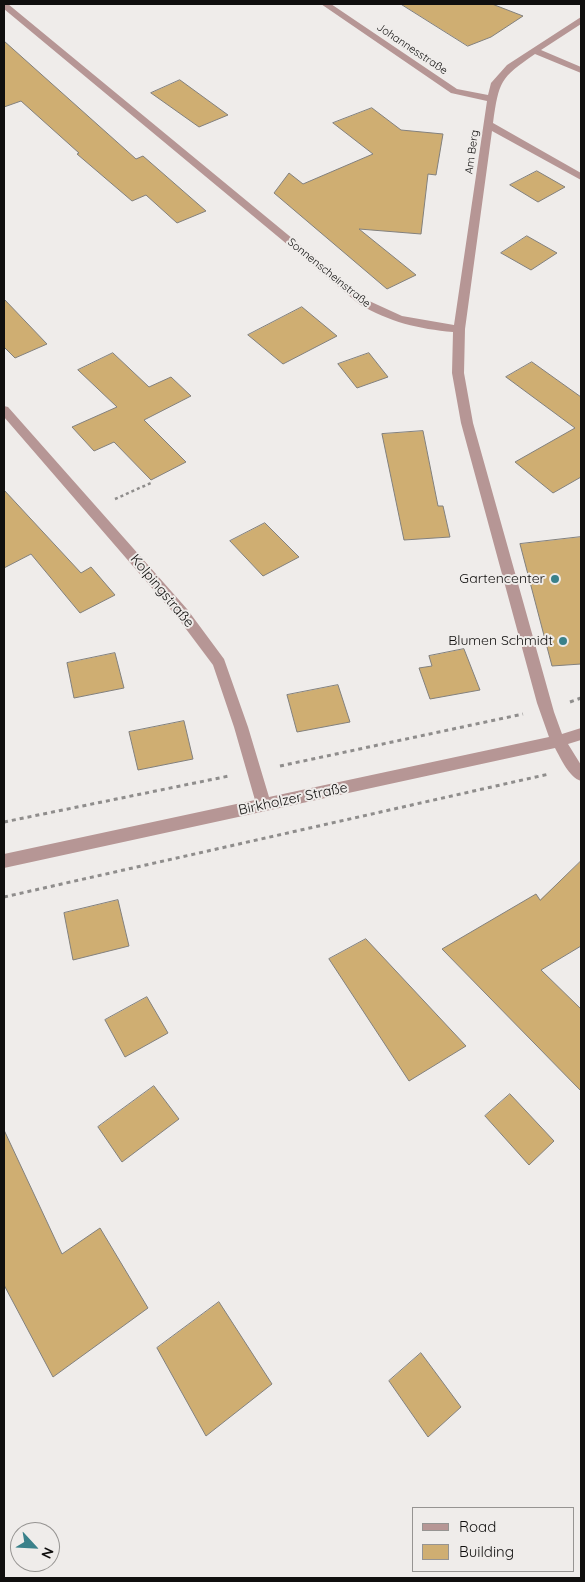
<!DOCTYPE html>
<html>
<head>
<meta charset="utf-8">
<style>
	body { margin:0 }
	#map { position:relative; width:585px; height:1582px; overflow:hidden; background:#efecea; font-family:Quicksand,sans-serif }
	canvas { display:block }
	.frame { position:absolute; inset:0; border:5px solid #100f0e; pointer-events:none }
	.legend { position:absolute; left:412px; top:1507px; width:162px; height:65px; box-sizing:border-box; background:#efecea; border:1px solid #969492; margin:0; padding:6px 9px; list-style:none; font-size:15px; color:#100f0e }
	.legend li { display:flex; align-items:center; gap:10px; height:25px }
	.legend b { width:25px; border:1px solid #969492 }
	.north { position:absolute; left:10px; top:1522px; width:50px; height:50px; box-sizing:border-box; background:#efecea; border:1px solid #969492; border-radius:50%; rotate:115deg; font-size:14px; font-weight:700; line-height:20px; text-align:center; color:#100f0e }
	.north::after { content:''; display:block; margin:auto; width:18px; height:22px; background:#3a818a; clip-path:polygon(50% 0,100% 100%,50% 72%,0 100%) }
</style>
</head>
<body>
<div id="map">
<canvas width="585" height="1582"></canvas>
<div class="frame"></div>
<ul class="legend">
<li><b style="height:6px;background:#b69695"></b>Road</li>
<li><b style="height:14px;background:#cfae72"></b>Building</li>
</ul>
<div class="north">N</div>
</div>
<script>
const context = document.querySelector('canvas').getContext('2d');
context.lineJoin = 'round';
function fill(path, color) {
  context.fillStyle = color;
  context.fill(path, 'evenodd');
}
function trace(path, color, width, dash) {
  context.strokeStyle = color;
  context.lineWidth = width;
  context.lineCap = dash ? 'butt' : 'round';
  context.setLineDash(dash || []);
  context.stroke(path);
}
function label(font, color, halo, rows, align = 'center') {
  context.font = font + ' Quicksand,sans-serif';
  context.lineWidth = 4;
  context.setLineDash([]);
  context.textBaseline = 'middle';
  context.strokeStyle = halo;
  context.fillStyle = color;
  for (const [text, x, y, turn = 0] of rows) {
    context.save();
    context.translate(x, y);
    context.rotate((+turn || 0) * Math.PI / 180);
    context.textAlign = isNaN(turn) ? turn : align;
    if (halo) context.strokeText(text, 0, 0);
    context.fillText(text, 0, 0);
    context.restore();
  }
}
const building = new Path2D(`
	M401,4H492L523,16L491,37L468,46Z
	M4,41L136,159L143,156L206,211L177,223L146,195L132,201L77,154L79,153L21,101L4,107Z
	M180,80L228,115L199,127L151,93Z
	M372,108L401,130L443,134L436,175L428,174L421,234L359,229L416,275L387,289L274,193L289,173L303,184L373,154L333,123Z
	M537,171L565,187L538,202L510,185Z
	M527,236L557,253L531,270L501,253Z
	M4,299L47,344L15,358L4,347Z
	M302,307L337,336L283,364L248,335Z
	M113,353L149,387L171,377L191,396L144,420L186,462L151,480L114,442L94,451L72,427L117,407L78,370Z
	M369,353L388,377L357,388L338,364Z
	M532,362L581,397V477L553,493L515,462L575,428L506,377Z
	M423,431L438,506H443L450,537L404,540L382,434Z
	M4,490L81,573L91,567L115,595L80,613L31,554L4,568Z
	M265,523L299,557L263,576L230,541Z
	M581,537V664L552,666L520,544Z
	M464,649L480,690L430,699L419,668L432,666L429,656Z
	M115,653L124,688L74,698L67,663Z
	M338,685L350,722L297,732L287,695Z
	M184,721L193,759L138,770L129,732Z
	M581,861V946L541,970L581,1009V1091L442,949L536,894L540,900Z
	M118,900L129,946L73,960L64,913Z
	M366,939L466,1046L409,1081L329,959Z
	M147,997L168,1033L125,1057L105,1020Z
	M154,1086L179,1119L122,1162L98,1127Z
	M510,1094L554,1141L529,1165L485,1116Z
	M4,1130L62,1254L100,1228L148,1308L53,1377L4,1285Z
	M219,1302L272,1384L206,1436L157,1348Z
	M421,1353L461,1407L428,1437L389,1381Z`);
const pathFar1 = new Path2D(`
	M115,499L153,482`);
const path = new Path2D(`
	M570,702L581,698
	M280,766L523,714
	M4,822L229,776
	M4,897L549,774`);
const minor = new Path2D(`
	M4,4H8L367,300L402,316L454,325L487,101L451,93L321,4H331L457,89L488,95L491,83L507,65L581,17V24L541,50L581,67V73L535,54C500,78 499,81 493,123L581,173V180L492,131L465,329L464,373L473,423L554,712L562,734L581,728V740L568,744L581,765V781C569,777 561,759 555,748L4,868V854L255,800L234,727L213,665L177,617L4,417V406L8,407L187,609L224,659L248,727L269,797L549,737L537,703L461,423L452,373L453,332C419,329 389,322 359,304L4,9Z`);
const markers = [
	[555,579,5,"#3a818a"],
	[563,641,5,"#3a818a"]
];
const farStreetnames = [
	["Johannesstraße",412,49,34],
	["Am Berg",472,152,-82],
	["Sonnenscheinstraße",329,273,39]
];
const poiNames = [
	["Gartencenter",545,579],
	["Blumen Schmidt",553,641]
];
const streetNames = [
	["Kolpingstraße",162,591,50],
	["Birkholzer Straße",293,799,-12]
];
fill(building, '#cfae72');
trace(building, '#82807d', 1);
trace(pathFar1, '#8f8d8c', 2.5, [3, 3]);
trace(path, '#8f8d8c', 3, [4, 4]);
fill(minor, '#b69695');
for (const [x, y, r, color] of markers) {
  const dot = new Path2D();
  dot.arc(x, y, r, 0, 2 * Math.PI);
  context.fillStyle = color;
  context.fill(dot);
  trace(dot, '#efecea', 2);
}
label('11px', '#100f0e', '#efecea', farStreetnames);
label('14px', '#100f0e', '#efecea', poiNames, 'right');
label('14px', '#100f0e', '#efecea', streetNames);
</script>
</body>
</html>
